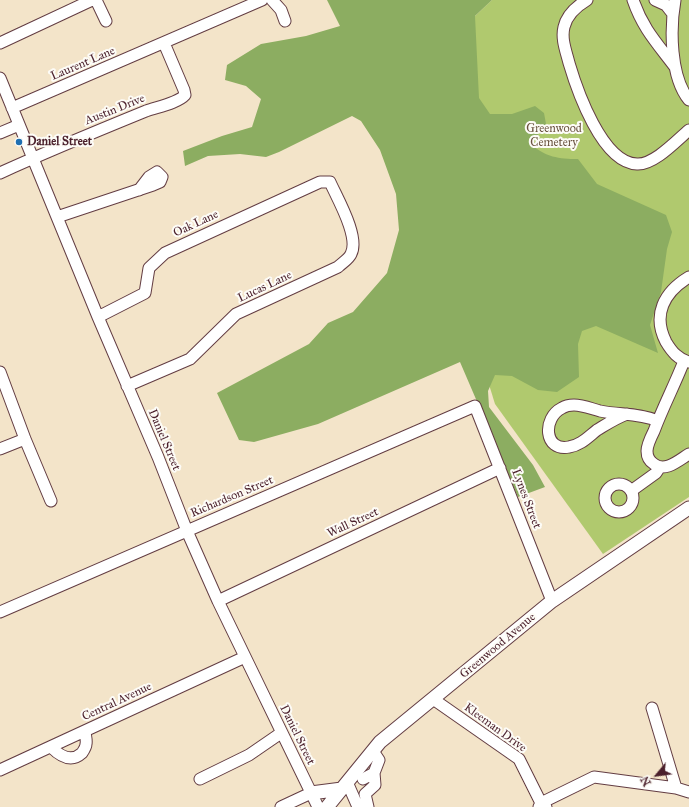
<!DOCTYPE html>
<html>
<head>
<meta charset="utf-8">
<style>
	body { margin:0 }
	#map { position:relative; width:689px; height:807px; overflow:hidden; background:#f3e4c9; font-family:"IM FELL Great Primer",serif }
	canvas { display:block }
	.north { position:absolute; left:637px; top:755px; width:40px; height:40px; -webkit-text-stroke:3px #fdfcf7; paint-order:stroke; rotate:241deg; font-size:11px; font-weight:700; line-height:16px; text-align:center; color:#4a1f2b }
	.north::after { content:''; display:block; margin:auto; width:14px; height:18px; background:#4a1f2b; clip-path:polygon(50% 0,100% 100%,50% 72%,0 100%) }
</style>
</head>
<body>
<div id="map">
<canvas width="689" height="807"></canvas>
<div class="north">N</div>
</div>
<script>
const context = document.querySelector('canvas').getContext('2d');
context.lineJoin = 'round';
function fill(path, color) {
  context.fillStyle = color;
  context.fill(path, 'evenodd');
}
function trace(path, color, width, dash) {
  context.strokeStyle = color;
  context.lineWidth = width;
  context.lineCap = dash ? 'butt' : 'round';
  context.setLineDash(dash || []);
  context.stroke(path);
}
function label(font, color, halo, rows, align = 'center') {
  context.font = font + ' "IM FELL Great Primer",serif';
  context.lineWidth = 4;
  context.setLineDash([]);
  context.textBaseline = 'middle';
  context.strokeStyle = halo;
  context.fillStyle = color;
  for (const [text, x, y, turn = 0] of rows) {
    context.save();
    context.translate(x, y);
    context.rotate((+turn || 0) * Math.PI / 180);
    context.textAlign = isNaN(turn) ? turn : align;
    if (halo) context.strokeText(text, 0, 0);
    context.fillText(text, 0, 0);
    context.restore();
  }
}
const green = new Path2D(`
	M492,0H689V497L603,554L495,404L398,89Z`);
const forest = new Path2D(`
	M327,0H492L475,16L479,98L490,114H512L535,106L544,113L546,124L531,144C545,157 559,159 578,159L597,184L666,215L672,232L667,249L661,292L650,325L658,353L596,326L582,331L578,344L579,377L557,392L538,390L512,376L495,375L488,391L489,407L533,465L545,487L518,497L460,362L318,424L254,442L239,440L217,393L309,344L328,323L353,312L387,273L399,230L396,194L380,150L361,121L352,116L279,152L266,157L240,154L208,156L185,166L183,151L222,136L252,127L261,99L246,86L225,80L227,65L261,44L306,36L340,26Z`);
const minor = new Path2D(`
	M96,0L106,21
	M272,0L281,10L285,21
	M587,0C577,6 567,14 564,27C561,39 566,51 569,63C577,90 602,163 637,164C654,165 676,141 689,130
	M633,0C643,29 657,43 675,67
	M655,0L666,5L673,14
	M675,0C670,28 670,77 689,100
	M0,43L92,0
	M0,78L98,317L158,457L187,531L218,601L318,807
	M12,108L262,0
	M0,133L19,125
	M0,173C48,151 97,131 146,111C157,107 178,103 185,95L184,90L164,43
	M57,217L153,185L160,182L162,177L157,172L149,177L139,190
	M689,277C664,292 652,315 666,342C672,352 678,359 689,362
	M98,317L145,293L149,268L165,253L320,182H330C337,198 360,237 351,254C349,259 342,263 338,267L236,314L190,359L127,386
	M684,361C675,384 663,407 654,431C651,437 647,445 647,451C647,456 649,461 654,464C665,473 679,460 689,454
	M0,372L25,439L51,501
	M627,414C616,418 607,424 597,430C588,437 581,445 569,447C544,452 542,418 562,408C565,406 570,405 574,405C583,405 592,409 600,411C620,415 639,413 658,421
	M0,449L25,439
	M605 498a14 14 0 1 1 28 0a14 14 0 1 1-28 0Z
	M631,491L656,473L660,467
	M218,601L500,468
	M0,612L475,406L552,601
	M433,699L519,759L541,803L539,807
	M652,708L676,788
	M51,747C60,756 71,763 82,753C84,750 86,747 86,744C87,740 85,735 85,731
	M0,770L245,657
	M200,779L249,755L281,733
	M363,779L374,773
	M347,782L358,807
	M281,807L311,793
	M368,807L365,794L375,785L374,773L379,760L373,751
	M546,807L541,803L594,777L676,788L689,792`);
const major = new Path2D(`
	M311,793L342,789
	M327,807L380,742L552,601L689,508`);
const markers = [
	[19,142,4,"#1f6fb2"]
];
const streetNames = [
	["Laurent Lane",83,64,-23],
	["Austin Drive",115,110,-22],
	["Oak Lane",196,224,-25],
	["Lucas Lane",265,287,-25],
	["Daniel Street",164,440,67],
	["Richardson Street",232,497,-23],
	["Lynes Street",526,499,69],
	["Wall Street",353,523,-25],
	["Greenwood Avenue",498,646,-40],
	["Central Avenue",117,702,-25],
	["Kleeman Drive",495,728,36],
	["Daniel Street",297,735,64]
];
const parkNames = [
	["Greenwood",554,129],
	["Cemetery",554,143]
];
const poiNames = [
	["Daniel Street",27,142]
];
fill(green, '#b0c96e');
fill(forest, '#8cad61');
trace(minor, '#633d43', 13);
trace(major, '#633d43', 15);
trace(minor, '#fff', 11);
trace(major, '#fff', 13);
for (const [x, y, r, color] of markers) {
  const dot = new Path2D();
  dot.arc(x, y, r, 0, 2 * Math.PI);
  context.fillStyle = color;
  context.fill(dot);
  trace(dot, '#fdfcf7', 1.5);
}
label('12px', '#4a1f2b', '#fdfcf7', streetNames);
label('12px', '#69523f', '#fdfcf7', parkNames);
label('bold 12px', '#4a1f2b', '#fdfcf7', poiNames, 'left');
</script>
</body>
</html>
